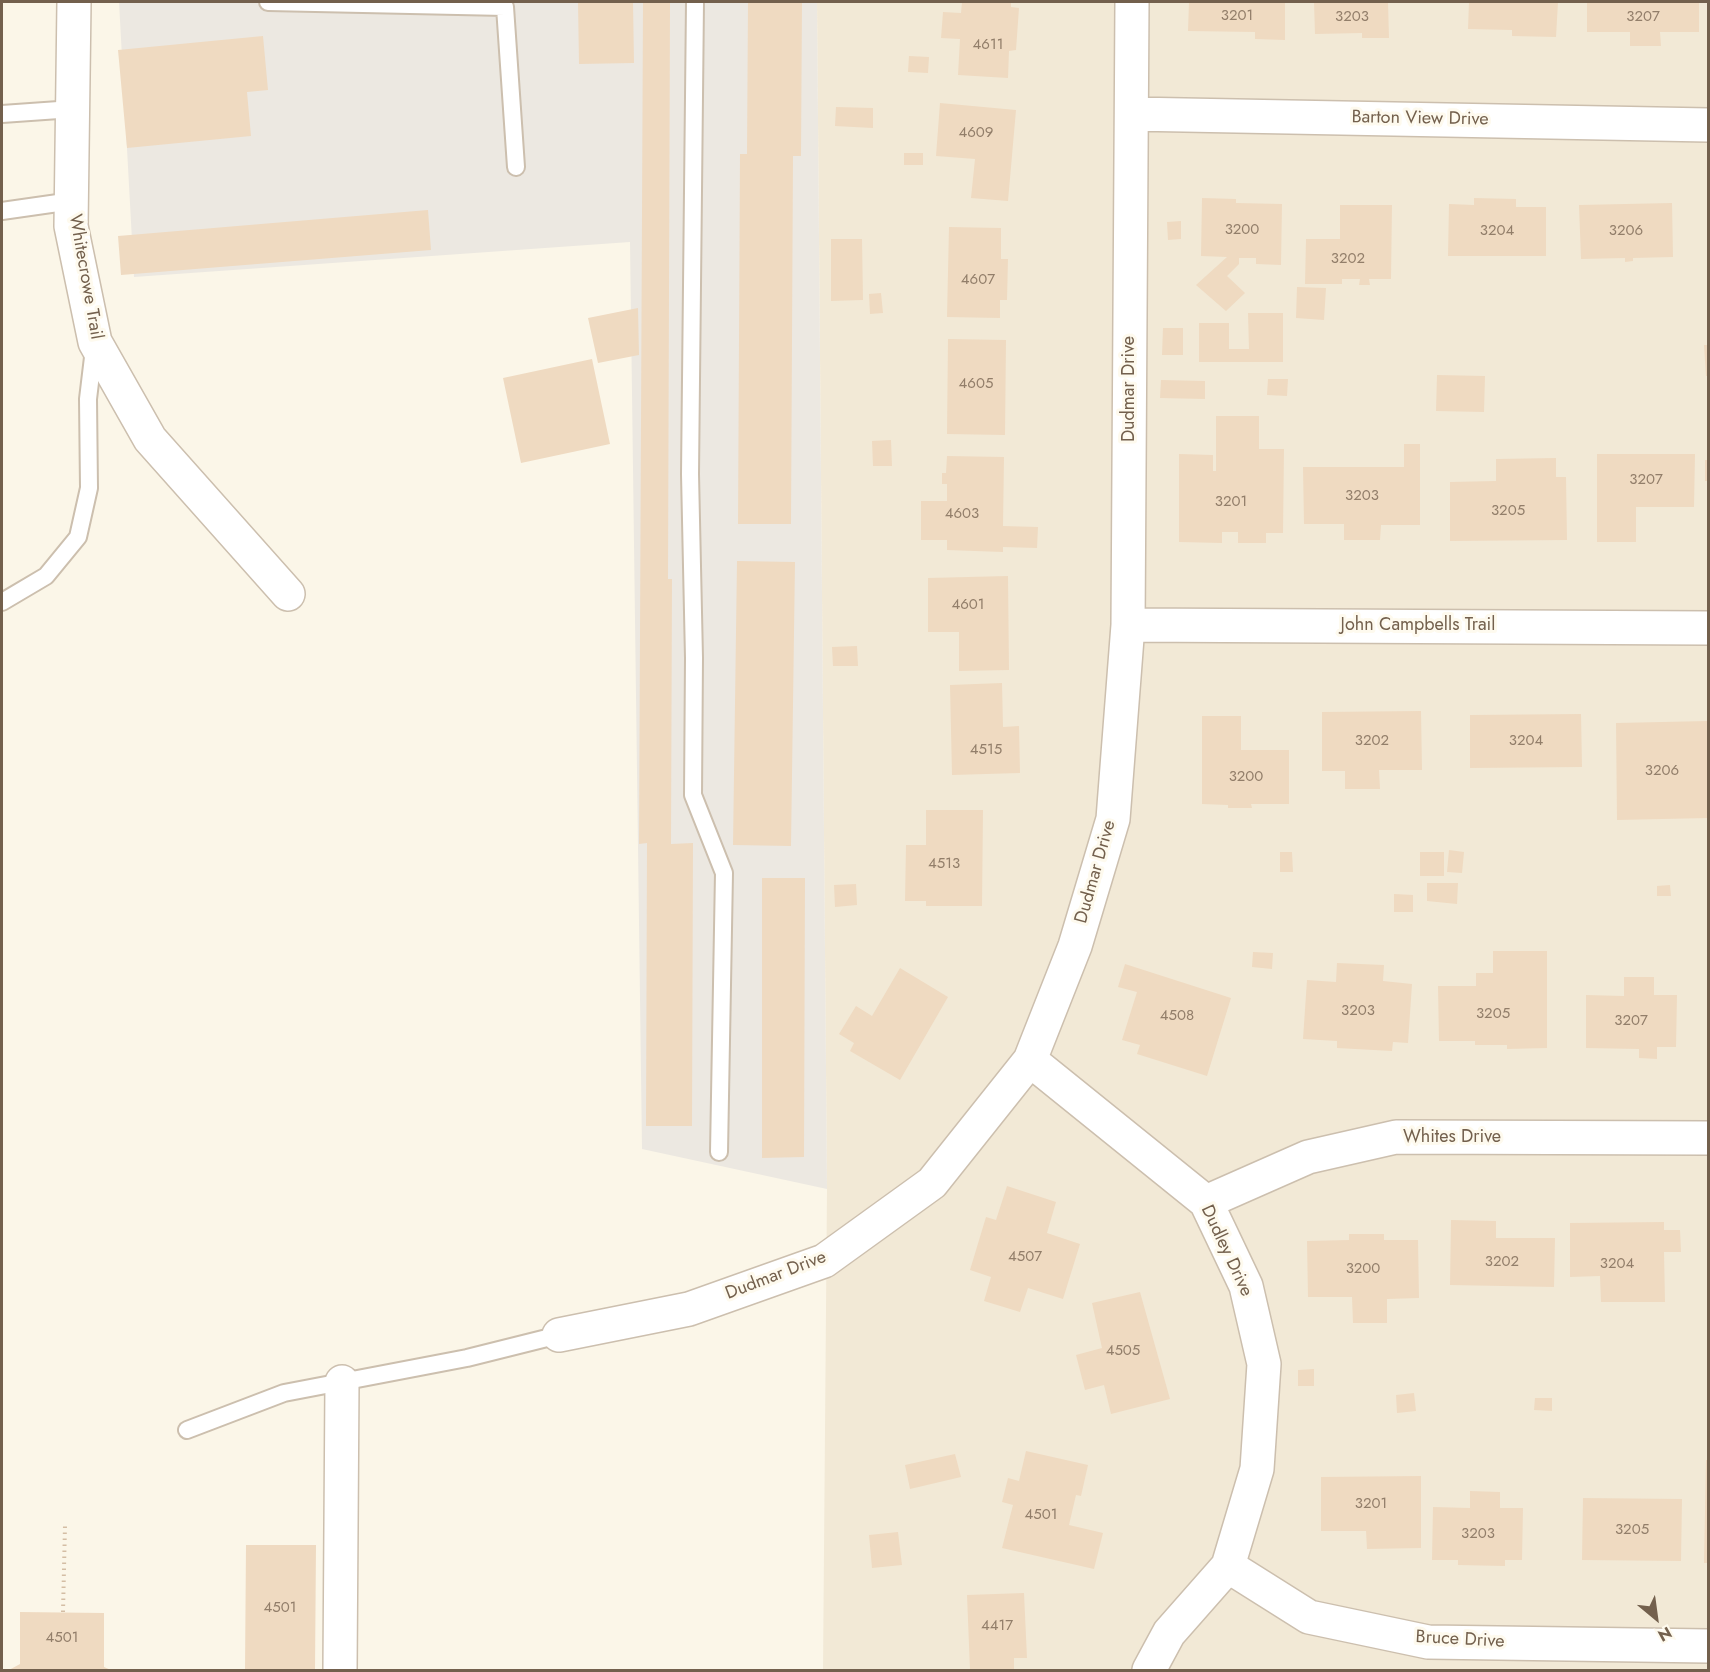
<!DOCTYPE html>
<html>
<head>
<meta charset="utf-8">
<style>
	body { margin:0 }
	#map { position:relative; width:1710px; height:1672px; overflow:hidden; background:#fbf6e8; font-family:Jost,sans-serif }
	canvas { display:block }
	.frame { position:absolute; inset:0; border:3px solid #73604d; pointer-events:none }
	.north { position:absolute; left:1626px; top:1588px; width:60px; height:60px; -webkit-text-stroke:4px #fefaee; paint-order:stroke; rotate:151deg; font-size:16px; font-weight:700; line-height:24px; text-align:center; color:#73604d }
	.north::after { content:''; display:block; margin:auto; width:21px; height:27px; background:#73604d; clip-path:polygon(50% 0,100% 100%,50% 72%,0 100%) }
</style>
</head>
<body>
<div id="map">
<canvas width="1710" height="1672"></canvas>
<div class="frame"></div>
<div class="north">N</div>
</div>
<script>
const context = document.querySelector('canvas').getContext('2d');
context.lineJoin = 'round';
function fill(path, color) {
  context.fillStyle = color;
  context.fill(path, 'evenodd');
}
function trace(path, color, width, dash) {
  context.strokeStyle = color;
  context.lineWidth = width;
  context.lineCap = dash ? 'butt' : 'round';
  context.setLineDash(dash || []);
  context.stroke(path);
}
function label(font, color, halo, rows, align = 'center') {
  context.font = font + ' Jost,sans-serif';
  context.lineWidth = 6;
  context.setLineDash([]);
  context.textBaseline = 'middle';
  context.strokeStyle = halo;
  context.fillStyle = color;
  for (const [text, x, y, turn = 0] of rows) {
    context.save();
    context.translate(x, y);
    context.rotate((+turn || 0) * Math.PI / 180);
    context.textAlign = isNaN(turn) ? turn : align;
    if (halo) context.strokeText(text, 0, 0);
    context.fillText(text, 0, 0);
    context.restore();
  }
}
const residential = new Path2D(`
	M817,2H1708V1670H823L827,1189Z`);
const industrial = new Path2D(`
	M119,2H817L827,1189L642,1149L630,242L134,277Z`);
const building = new Path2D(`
	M578,2H633L634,63L579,64Z
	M643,2H670L668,579H672L671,844L693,843L692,1126H646L647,843L639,844Z
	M748,2H802L801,156H793L791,524H738L740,154H747Z
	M962,2H1011V7L1019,8L1016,50L1009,51L1008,78L958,75L960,39L941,38L943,12L961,13Z
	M1189,2H1285V40L1255,39V32L1188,31Z
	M1314,2H1388L1389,38H1362V33L1315,34Z
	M1469,2H1558L1556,37L1512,36V30L1468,29Z
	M1587,2H1699V32H1660L1661,46H1630V32H1587Z
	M263,36L268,90L247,92L251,136L127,148L118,50Z
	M909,56L929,57L928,73L908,72Z
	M940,103L1016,110L1008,201L971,198L975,159L936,156Z
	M836,107L873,108V128L835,126Z
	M904,153H923V165H904Z
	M1202,198L1236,199V203L1282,204L1281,265L1256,264V258H1239V264L1227,276L1245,293L1226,311L1196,285L1227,257L1201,256Z
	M1474,198L1516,199V207H1546V256H1448L1449,204L1474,205Z
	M1672,203L1673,257L1633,258V261L1625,262V258L1581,259L1579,205Z
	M1340,205H1392L1391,279H1369L1370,285H1359L1360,279H1342V284H1305L1306,239H1340Z
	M428,210L431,250L121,275L118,236Z
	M1181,221V239L1168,240L1167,222Z
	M949,227L1001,228V259H1008L1007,300H1000V318L947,317Z
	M831,239H862L863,300L831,301Z
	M1297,287L1326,288L1324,320L1296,318Z
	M881,293L883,313L870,314L869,294Z
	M638,308L639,355L598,363L588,318Z
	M1248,313H1283V362H1199V323H1229V349H1249Z
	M1163,328H1183V355H1162Z
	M948,339L1006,340L1005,435L947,434Z
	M1704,345H1708V376H1706Z
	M592,359L610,444L521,463L503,378Z
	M1437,375L1485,376L1484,412L1436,411Z
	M1268,379H1288L1287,396L1267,395Z
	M1161,380L1205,381V399L1160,398Z
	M1216,416H1259V449H1284L1283,533H1266V543H1238V532H1222V543L1179,542V454L1213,455V471H1216Z
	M891,440L892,466H873L872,441Z
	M1404,444H1420V525H1381L1380,540H1344V524H1304L1303,467H1404Z
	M1597,454H1695L1694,507H1636V542H1597Z
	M947,456L1004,457L1003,526L1038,527L1037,548L1003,547V552L947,550V540H921V501H947V484H942V473H946Z
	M1556,458V477H1566L1567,540L1450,541V482L1496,481V459Z
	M1705,460H1708V481H1705Z
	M737,561L795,562L791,846L733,845Z
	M1008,576L1009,670L959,671V632H928V578Z
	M857,646L858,666H833L832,647Z
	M1002,683L1003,727L1019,726L1020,773L952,775L950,685Z
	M1421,711L1422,770H1379L1380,789H1345V771H1322V712Z
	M1581,714L1582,767L1470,768V715Z
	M1202,716H1241V750H1289V804H1251L1252,808H1228V805L1202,804Z
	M1708,721V818L1617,820L1616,723Z
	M926,810H983L982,906H926V901H905L906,845H926Z
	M1449,850L1464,852L1462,873L1447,872Z
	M1280,852H1292L1293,872H1280Z
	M1420,852H1444V876H1420Z
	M762,878H805L804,1157L762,1158Z
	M1427,883H1458L1457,904L1427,901Z
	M856,884L857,905L835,907L834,885Z
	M1670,885L1671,896H1657V886Z
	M1394,894L1413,895V912H1394Z
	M1493,951H1547V1048L1507,1049V1045H1475V1041H1439L1438,986H1476V973H1493Z
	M1253,952L1273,953L1272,969L1252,967Z
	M1337,963L1384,965L1383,981L1412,984L1408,1043L1393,1042L1392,1051L1337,1048V1041L1303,1039L1307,980L1336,982Z
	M1125,964L1231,998L1207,1076L1137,1054L1140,1045L1122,1040L1137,992L1118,987Z
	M900,968L948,997L900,1080L850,1051L854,1043L839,1034L856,1006L872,1016Z
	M1624,977H1654V995H1677L1676,1047H1657V1059L1639,1058V1049L1586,1048V995L1624,996Z
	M1007,1186L1056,1202L1047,1233L1080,1244L1063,1299L1028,1288L1020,1312L984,1301L991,1277L970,1270L986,1217L996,1220Z
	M1451,1220L1496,1221V1238H1555L1554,1287L1450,1285Z
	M1664,1222V1230H1680L1681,1252H1664L1665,1302H1601L1600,1276L1570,1277V1223Z
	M1349,1234H1384V1240H1418L1419,1298L1387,1299V1323H1353L1352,1297H1308L1307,1241L1349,1240Z
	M1140,1292L1170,1399L1111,1414L1104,1385L1085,1390L1076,1355L1102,1348L1092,1303Z
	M1314,1369V1386H1298V1370Z
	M1414,1393L1416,1411L1397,1413L1396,1395Z
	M1535,1398H1552V1411L1534,1410Z
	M1026,1451L1088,1465L1081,1496L1076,1495L1069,1525L1103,1533L1094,1569L1002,1548L1013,1505L1002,1502L1008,1478L1019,1481Z
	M955,1454L961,1477L910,1489L905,1465Z
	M1706,1460H1708V1563H1704Z
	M1421,1476V1548L1367,1549L1366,1531H1321V1477Z
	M1470,1491L1500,1492V1508H1523L1522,1560H1505V1566L1458,1565V1560H1432L1433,1507L1470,1508Z
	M1583,1498L1682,1499L1681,1561L1582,1560Z
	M898,1532L902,1565L872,1568L869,1535Z
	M246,1545H316L315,1670H245Z
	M1024,1593L1027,1658H1014V1670H970L967,1595Z
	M20,1612L104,1613V1667L111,1670H9L20,1664Z`);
const path = new Path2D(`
	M63,1612L65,1526`);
const lane = new Path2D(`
	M268,2L505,7L516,167
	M695,2L690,474L694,658L693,795L724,873L719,1152
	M2,114L73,109
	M2,211L72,201
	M2,602L46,576L78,537L89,488L88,399L94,349
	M187,1430L284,1393L467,1358L559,1335`);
const street = new Path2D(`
	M74,2L71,226L95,342L150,439L288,594
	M1132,114L1708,125
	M1128,625L1708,628
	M1030,1060L1206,1202L1246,1286L1264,1364L1257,1469L1228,1566L1169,1633L1149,1670
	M1206,1202L1308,1157L1396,1137L1708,1138
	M559,1335L689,1309L824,1261L932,1183L1030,1060L1075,946L1113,819L1128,625L1132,2
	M1228,1566L1309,1617L1428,1642L1708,1646
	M340,1670L342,1382`);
const numberNames = [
	["3201",1237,16],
	["3203",1352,17],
	["3207",1643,17],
	["4611",988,45],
	["4609",976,133],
	["3200",1242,230],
	["3204",1497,231],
	["3206",1626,231],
	["3202",1348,259],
	["4607",978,280],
	["4605",976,384],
	["3207",1646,480],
	["3203",1362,496],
	["3201",1231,502],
	["3205",1508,511],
	["4603",962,514],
	["4601",968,605],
	["3202",1372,741],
	["3204",1526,741],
	["4515",986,750],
	["3206",1662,771],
	["3200",1246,777],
	["4513",944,864],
	["3203",1358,1011],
	["3205",1493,1014],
	["4508",1177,1016],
	["3207",1631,1021],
	["4507",1025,1257],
	["3202",1502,1262],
	["3204",1617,1264],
	["3200",1363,1269],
	["4505",1123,1351],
	["3201",1371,1504],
	["4501",1041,1515],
	["3205",1632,1530],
	["3203",1478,1534],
	["4501",280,1608],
	["4417",997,1626],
	["4501",62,1638]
];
const streetNames = [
	["Barton View Drive",1420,119,1],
	["Whitecrowe Trail",85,277,80],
	["Dudmar Drive",1130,389,-90],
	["John Campbells Trail",1418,626],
	["Dudmar Drive",1096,872,-74],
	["Whites Drive",1452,1138],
	["Dudley Drive",1226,1251,65],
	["Dudmar Drive",776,1276,-21],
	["Bruce Drive",1460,1640,3]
];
fill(residential, '#f2e9d6');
fill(industrial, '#ece8e1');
fill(building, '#efdac1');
trace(lane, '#ccbfae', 20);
trace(street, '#ccbfae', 36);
trace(path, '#d4bda4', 4, [1.5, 4.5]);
trace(lane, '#fff', 16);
trace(street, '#fff', 33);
label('15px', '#927e6a', null, numberNames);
label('18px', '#73604d', '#fefaee', streetNames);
</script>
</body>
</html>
